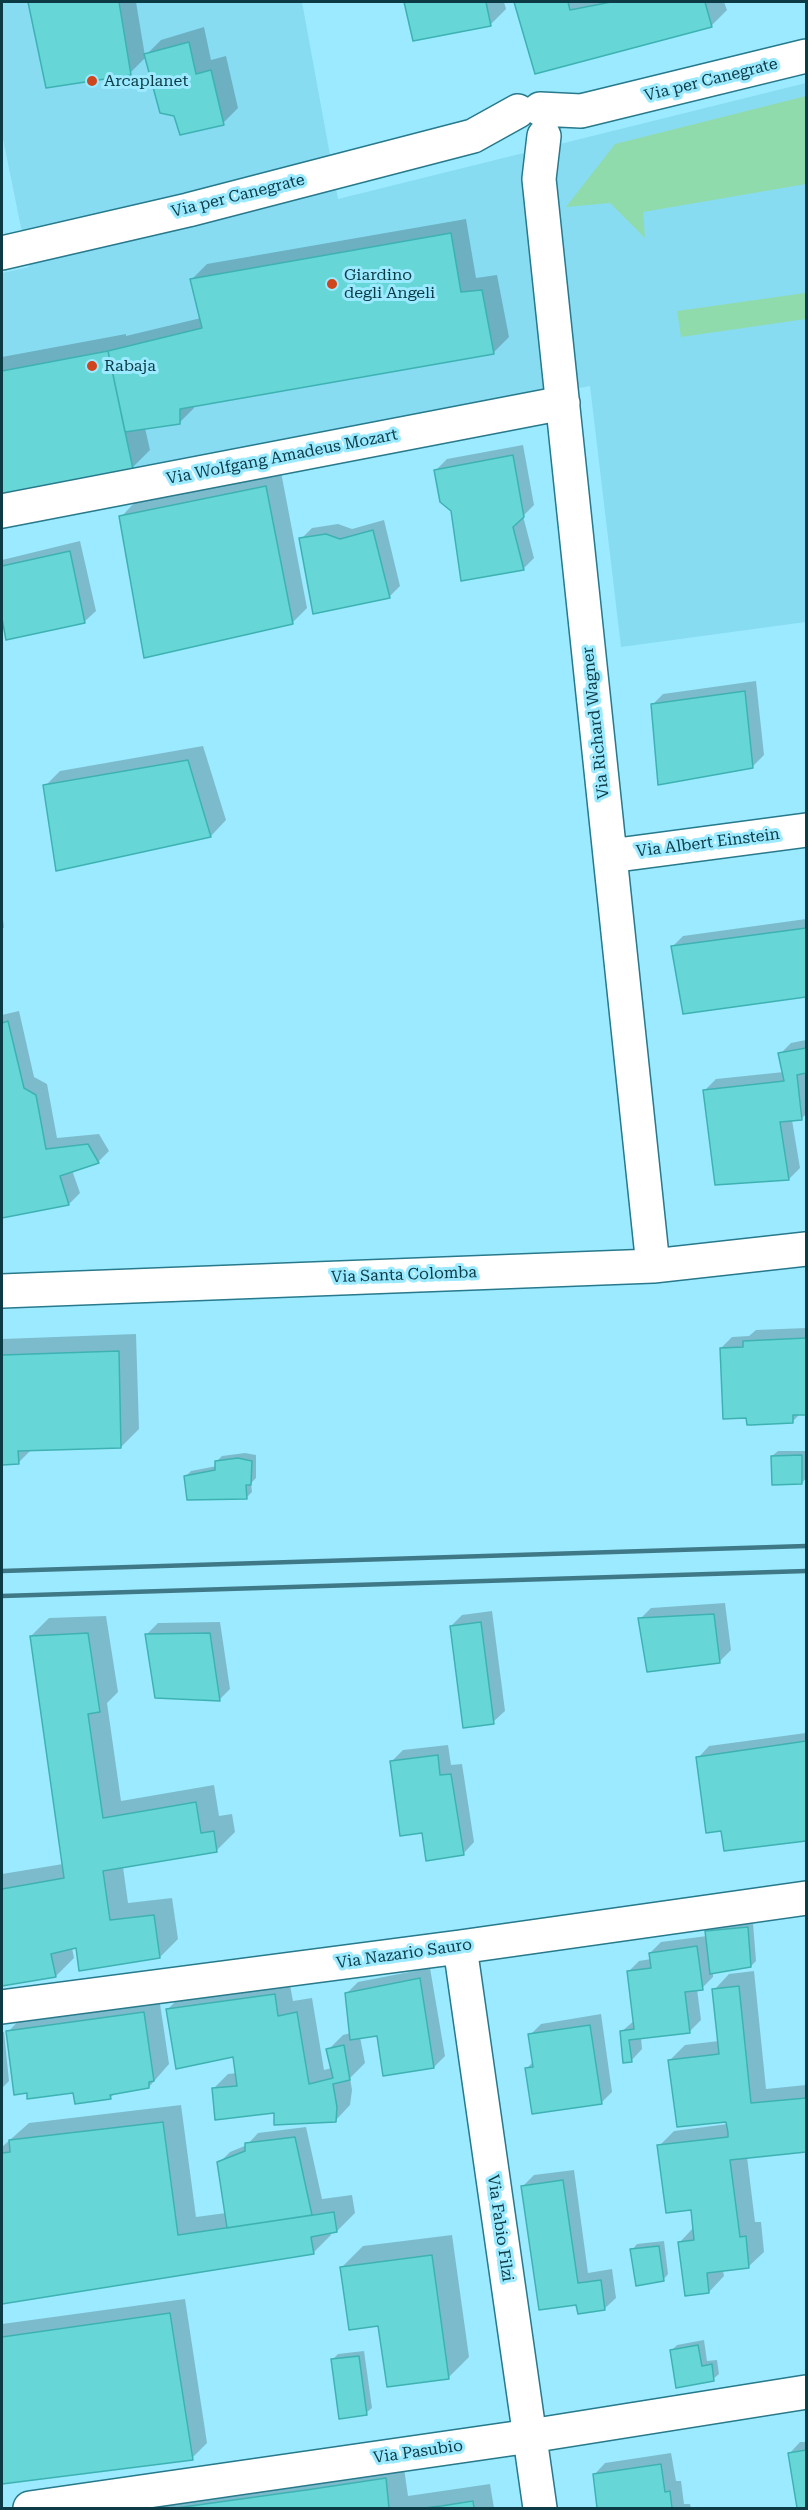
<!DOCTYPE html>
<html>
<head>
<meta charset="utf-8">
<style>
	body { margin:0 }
	#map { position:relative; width:808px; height:2510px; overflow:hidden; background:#9ceaff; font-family:"Roboto Serif",serif }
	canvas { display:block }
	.frame { position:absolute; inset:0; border:3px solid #0c3b45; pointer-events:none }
</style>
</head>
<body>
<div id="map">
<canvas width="808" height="2510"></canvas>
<div class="frame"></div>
</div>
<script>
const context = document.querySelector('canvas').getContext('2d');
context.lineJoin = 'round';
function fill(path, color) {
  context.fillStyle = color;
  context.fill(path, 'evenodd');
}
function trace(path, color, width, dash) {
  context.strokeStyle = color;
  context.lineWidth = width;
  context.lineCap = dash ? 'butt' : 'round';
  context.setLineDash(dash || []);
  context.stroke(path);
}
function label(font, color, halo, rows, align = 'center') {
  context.font = font + ' "Roboto Serif",serif';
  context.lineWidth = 6;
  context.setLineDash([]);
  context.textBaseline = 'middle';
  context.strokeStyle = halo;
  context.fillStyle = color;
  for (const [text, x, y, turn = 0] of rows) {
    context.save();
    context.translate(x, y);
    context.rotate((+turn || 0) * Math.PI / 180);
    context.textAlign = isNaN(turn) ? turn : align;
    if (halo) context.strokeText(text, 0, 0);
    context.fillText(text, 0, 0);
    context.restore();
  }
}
const built = new Path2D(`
	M2,2H302L338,199L806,83V622L621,647L590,386L2,496V273L29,267L2,134Z`);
const green = new Path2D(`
	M806,96V184L643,212L645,238L610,203L566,207L615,144Z
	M805,293L806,319L681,337L677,311Z`);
const shadow = new Path2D(`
	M30,2H136L145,56L161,40L204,27L211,60L226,56L238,108L223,123L175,115L146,57L130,73L47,87Z
	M405,2H504L506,9L491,24L414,39Z
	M515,2H724L727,10L712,25L536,72Z
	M466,219L476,278L497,275L509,337L494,352L194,405V408L179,423L145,428L150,450L132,468L2,493V357L126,334V336L201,318L192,279L207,264Z
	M523,445L534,505L523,516L534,558L523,569L452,510L436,470L447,459Z
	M281,472L307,608L292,623L121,517L136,501Z
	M384,520L400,586L389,597L301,539L312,528L338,524L352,529Z
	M80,541L96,611L84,622L7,638L2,611V560Z
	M756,681L764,755L753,766L652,705L663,694Z
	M203,746L226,820L211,836L45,786L60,771Z
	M2,912L4,927L2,930Z
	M806,919V996L684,1012L672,947L683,936Z
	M19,1011L34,1077L47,1084L57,1138L99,1134L109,1151L98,1162L72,1170L80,1193L69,1204L2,1216V1015Z
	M806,1040V1114L801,1119L792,1120L800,1168L789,1179L705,1090L716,1079L784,1072L780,1054L791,1043Z
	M806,1328V1413L800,1414L793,1421L721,1348L732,1337L749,1336L756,1330Z
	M136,1334L139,1429L121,1447L32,1449L18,1463L2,1464V1339Z
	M778,1451H806V1478L802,1483L772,1456Z
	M245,1453L256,1455V1478L251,1483L252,1492L247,1497L186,1476L191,1471L217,1466L216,1462L222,1456Z
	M725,1603L731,1650L720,1661L640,1619L651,1608Z
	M492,1611L505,1711L493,1722L451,1626L462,1615Z
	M106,1616L118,1692L107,1703L121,1801L214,1785L219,1816L232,1814L235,1832L217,1850L123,1867L128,1903L172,1898L178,1939L160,1957L77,1946L72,1948L74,1958L56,1976L2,1984V1874L63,1864L31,1636L49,1618Z
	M220,1622L230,1689L219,1700L147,1634L158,1623Z
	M806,1733V1840L725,1850L723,1829L698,1758L709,1746Z
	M448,1745L451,1765L462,1764L474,1842L463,1854L423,1832L392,1761L403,1750Z
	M753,1923L756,1961L751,1966L713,1972V1977L702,1988L697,1989L701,2020L690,2031L641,2037L642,2049L631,2061L621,2032L635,2020L628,1972L639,1961L651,1959L650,1953L661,1942L707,1936V1932L712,1927Z
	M430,1968L445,2056L434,2067L378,2034L360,2037L365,2063L350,2078L352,2090L350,2105L335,2121L275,2112L213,2089L228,2074L237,2073L234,2055L168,2009L183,1994L289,1980L293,2001L312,1998L324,2070L332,2068L328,2050L343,2035L351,2033L347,1993L358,1982Z
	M754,1971L766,2089L806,2085V2151L747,2157L755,2222H761L764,2252L748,2267L723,2270L724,2276L709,2292L680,2242L694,2227L692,2208L659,2146L674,2131L728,2124V2120L670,2060L685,2045L719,2041L714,1990L729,1974Z
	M159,1997L169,2064L149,2087L116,2092L110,2098L74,2092H28L8,2032L23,2016Z
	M601,2014L612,2092L601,2103L526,2069L534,2061L530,2035L541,2024Z
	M2,2032H4L9,2081L2,2088Z
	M181,2105L196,2217L226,2213L219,2163L230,2152L247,2145L258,2133L306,2127L322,2199L352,2195L355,2213L337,2231L330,2232L331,2235L313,2253L2,2303V2147L29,2123Z
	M574,2170L588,2273L612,2269L616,2298L604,2309L578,2303L523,2186L534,2175Z
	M452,2235L469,2357L448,2378L342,2267L363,2246Z
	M664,2241L668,2274L663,2280L632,2250L637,2244Z
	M185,2299L207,2443L192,2458L2,2483V2324Z
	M704,2340L707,2361L717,2360L719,2374L713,2379L672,2350L677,2345Z
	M364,2351L372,2408L366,2413L332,2360L338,2354Z
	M800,2442H806V2508H798L789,2454Z
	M671,2453L676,2481H681L684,2504H690L691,2508H599L594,2475L605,2463Z
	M403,2461L408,2496L490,2484L494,2508H72Z`);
const building = new Path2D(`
	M28,2H119L131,75L46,88Z
	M404,2H486L491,26L413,41Z
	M514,2H568L570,10L611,2H705L712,27L535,74Z
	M189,42L196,74L211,70L224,125L180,135L174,116L160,113L144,54Z
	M451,233L461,292L482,290L494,354L180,409V424L125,432L108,351L202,328L190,279Z
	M108,351L133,469L2,494V371Z
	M513,455L524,517L513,527L524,570L461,581L451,511L440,502L434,470Z
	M266,486L293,624L144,658L119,516Z
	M373,530L390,598L313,614L299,538L326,534L340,539Z
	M70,551L85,623L6,640L2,619V566Z
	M745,691L753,768L658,785L651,704Z
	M188,760L211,837L56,871L43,785Z
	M806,928V997L683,1014L671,946Z
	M8,1021L24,1088L36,1095L46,1149L88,1144L99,1163L60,1176L69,1205L2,1218V1023Z
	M806,1048V1073L797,1075L802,1120L780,1122L789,1180L715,1185L703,1090L784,1081L778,1053Z
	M806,1338V1415H793V1423L751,1425H747L746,1418L723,1419L720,1348L743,1347V1341Z
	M119,1351L121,1448L18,1451L19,1464L2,1465V1355Z
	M802,1455V1484L772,1485L771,1456Z
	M238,1458L252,1461L251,1485H246L247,1499L187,1500L184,1476L215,1470V1461Z
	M714,1614L720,1663L647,1672L638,1618Z
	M481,1622L494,1724L463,1728L450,1626Z
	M88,1633L100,1712L88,1714L103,1818L196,1802L201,1833L214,1831L217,1852L103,1871L110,1920L154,1915L160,1958L79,1971L76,1948L51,1954L56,1977L2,1986V1889L64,1878L30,1636Z
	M210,1633L220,1701L155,1698L145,1634Z
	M806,1741V1841L724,1851L721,1831L706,1833L696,1757Z
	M438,1755L440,1775L451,1774L464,1855L426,1861L422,1833L400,1836L390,1761Z
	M748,1927L751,1967L710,1974L705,1931Z
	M697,1946L703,1990L685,1992L690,2033L629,2040L632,2062L623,2063L620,2031L634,2029L627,1971L651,1968L649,1953Z
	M420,1978L434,2068L383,2076L377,2036L350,2040L345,1993Z
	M739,1986L751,2103L806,2098V2152L730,2160L740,2237L746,2236L749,2268L707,2273L709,2293L685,2296L678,2242L694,2240L691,2210L666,2213L657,2145L728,2137V2133L726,2122L677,2127L668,2060L719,2054L712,1989Z
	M275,1994L278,2016L297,2012L309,2084L333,2078L326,2049L344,2045L350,2080L333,2084L337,2107L336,2122L274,2125V2113L215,2120L212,2088L237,2086L233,2057L176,2069L166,2009Z
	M144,2012L154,2081L149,2082V2088L110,2095L111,2099L75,2104L73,2093L27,2099V2093L14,2095L6,2031Z
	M590,2025L602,2104L532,2114L525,2068L533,2067L528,2034Z
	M163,2122L178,2235L334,2212L337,2232L311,2237L314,2254L2,2304V2153L10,2152L9,2140Z
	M295,2137L312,2215L227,2228L217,2162L245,2151V2143Z
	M563,2180L578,2283L601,2280L605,2310L578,2314L576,2305L539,2310L521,2186Z
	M659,2246L664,2281L636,2286L630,2249Z
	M432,2255L449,2379L387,2387L378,2326L349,2330L340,2267Z
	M170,2313L193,2460L2,2484V2337Z
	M698,2345L702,2366L712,2364L714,2381L676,2388L670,2350Z
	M359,2356L367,2415L339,2419L331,2359Z
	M806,2450V2508H797L788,2453Z
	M661,2464L665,2492L670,2491L672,2508H597L593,2474Z
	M386,2478L389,2508H176L313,2489Z
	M473,2501L474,2508H424L441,2506Z`);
const minor = new Path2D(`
	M540,109L581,111L806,56
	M544,136L539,179L653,1266
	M2,253L188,210L473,136L518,111
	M2,511L563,403
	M610,856L806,830
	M2,1291L653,1266L806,1249
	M460,1947L540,2508
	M2,2007L460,1947L806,1898
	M30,2508L530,2436L806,2392`);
const rail = new Path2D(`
	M2,1571L806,1546
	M2,1596L806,1571`);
const markers = [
	[92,81,6,"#cf461e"],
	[332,284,6,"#cf461e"],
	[92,366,6,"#cf461e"]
];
const streetNames = [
	["Via per Canegrate",711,80,-14],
	["Via per Canegrate",238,196,-14],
	["Via Wolfgang Amadeus Mozart",282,457,-11],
	["Via Richard Wagner",596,723,-96],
	["Via Albert Einstein",708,843,-7],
	["Via Santa Colomba",404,1275,-2],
	["Via Nazario Sauro",404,1954,-8],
	["Via Fabio Filzi",500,2228,82],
	["Via Pasubio",418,2452,-8]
];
const poiNames = [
	["Arcaplanet",104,81],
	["Giardino",344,275],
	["degli Angeli",344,293],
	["Rabaja",104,366]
];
fill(built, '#87dcf2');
fill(green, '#90dbac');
fill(shadow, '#0003');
fill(building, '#66d6d6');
trace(building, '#3eb2b3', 1.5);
trace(minor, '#27798b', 36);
trace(minor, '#fff', 33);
trace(rail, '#3f7987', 4.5);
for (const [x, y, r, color] of markers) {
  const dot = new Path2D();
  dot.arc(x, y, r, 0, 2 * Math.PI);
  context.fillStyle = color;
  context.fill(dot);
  trace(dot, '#9ceaff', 2);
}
label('16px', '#0c3b45', '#9ceaff', streetNames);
label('16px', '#0c3b45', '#9ceaff', poiNames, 'left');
</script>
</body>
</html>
